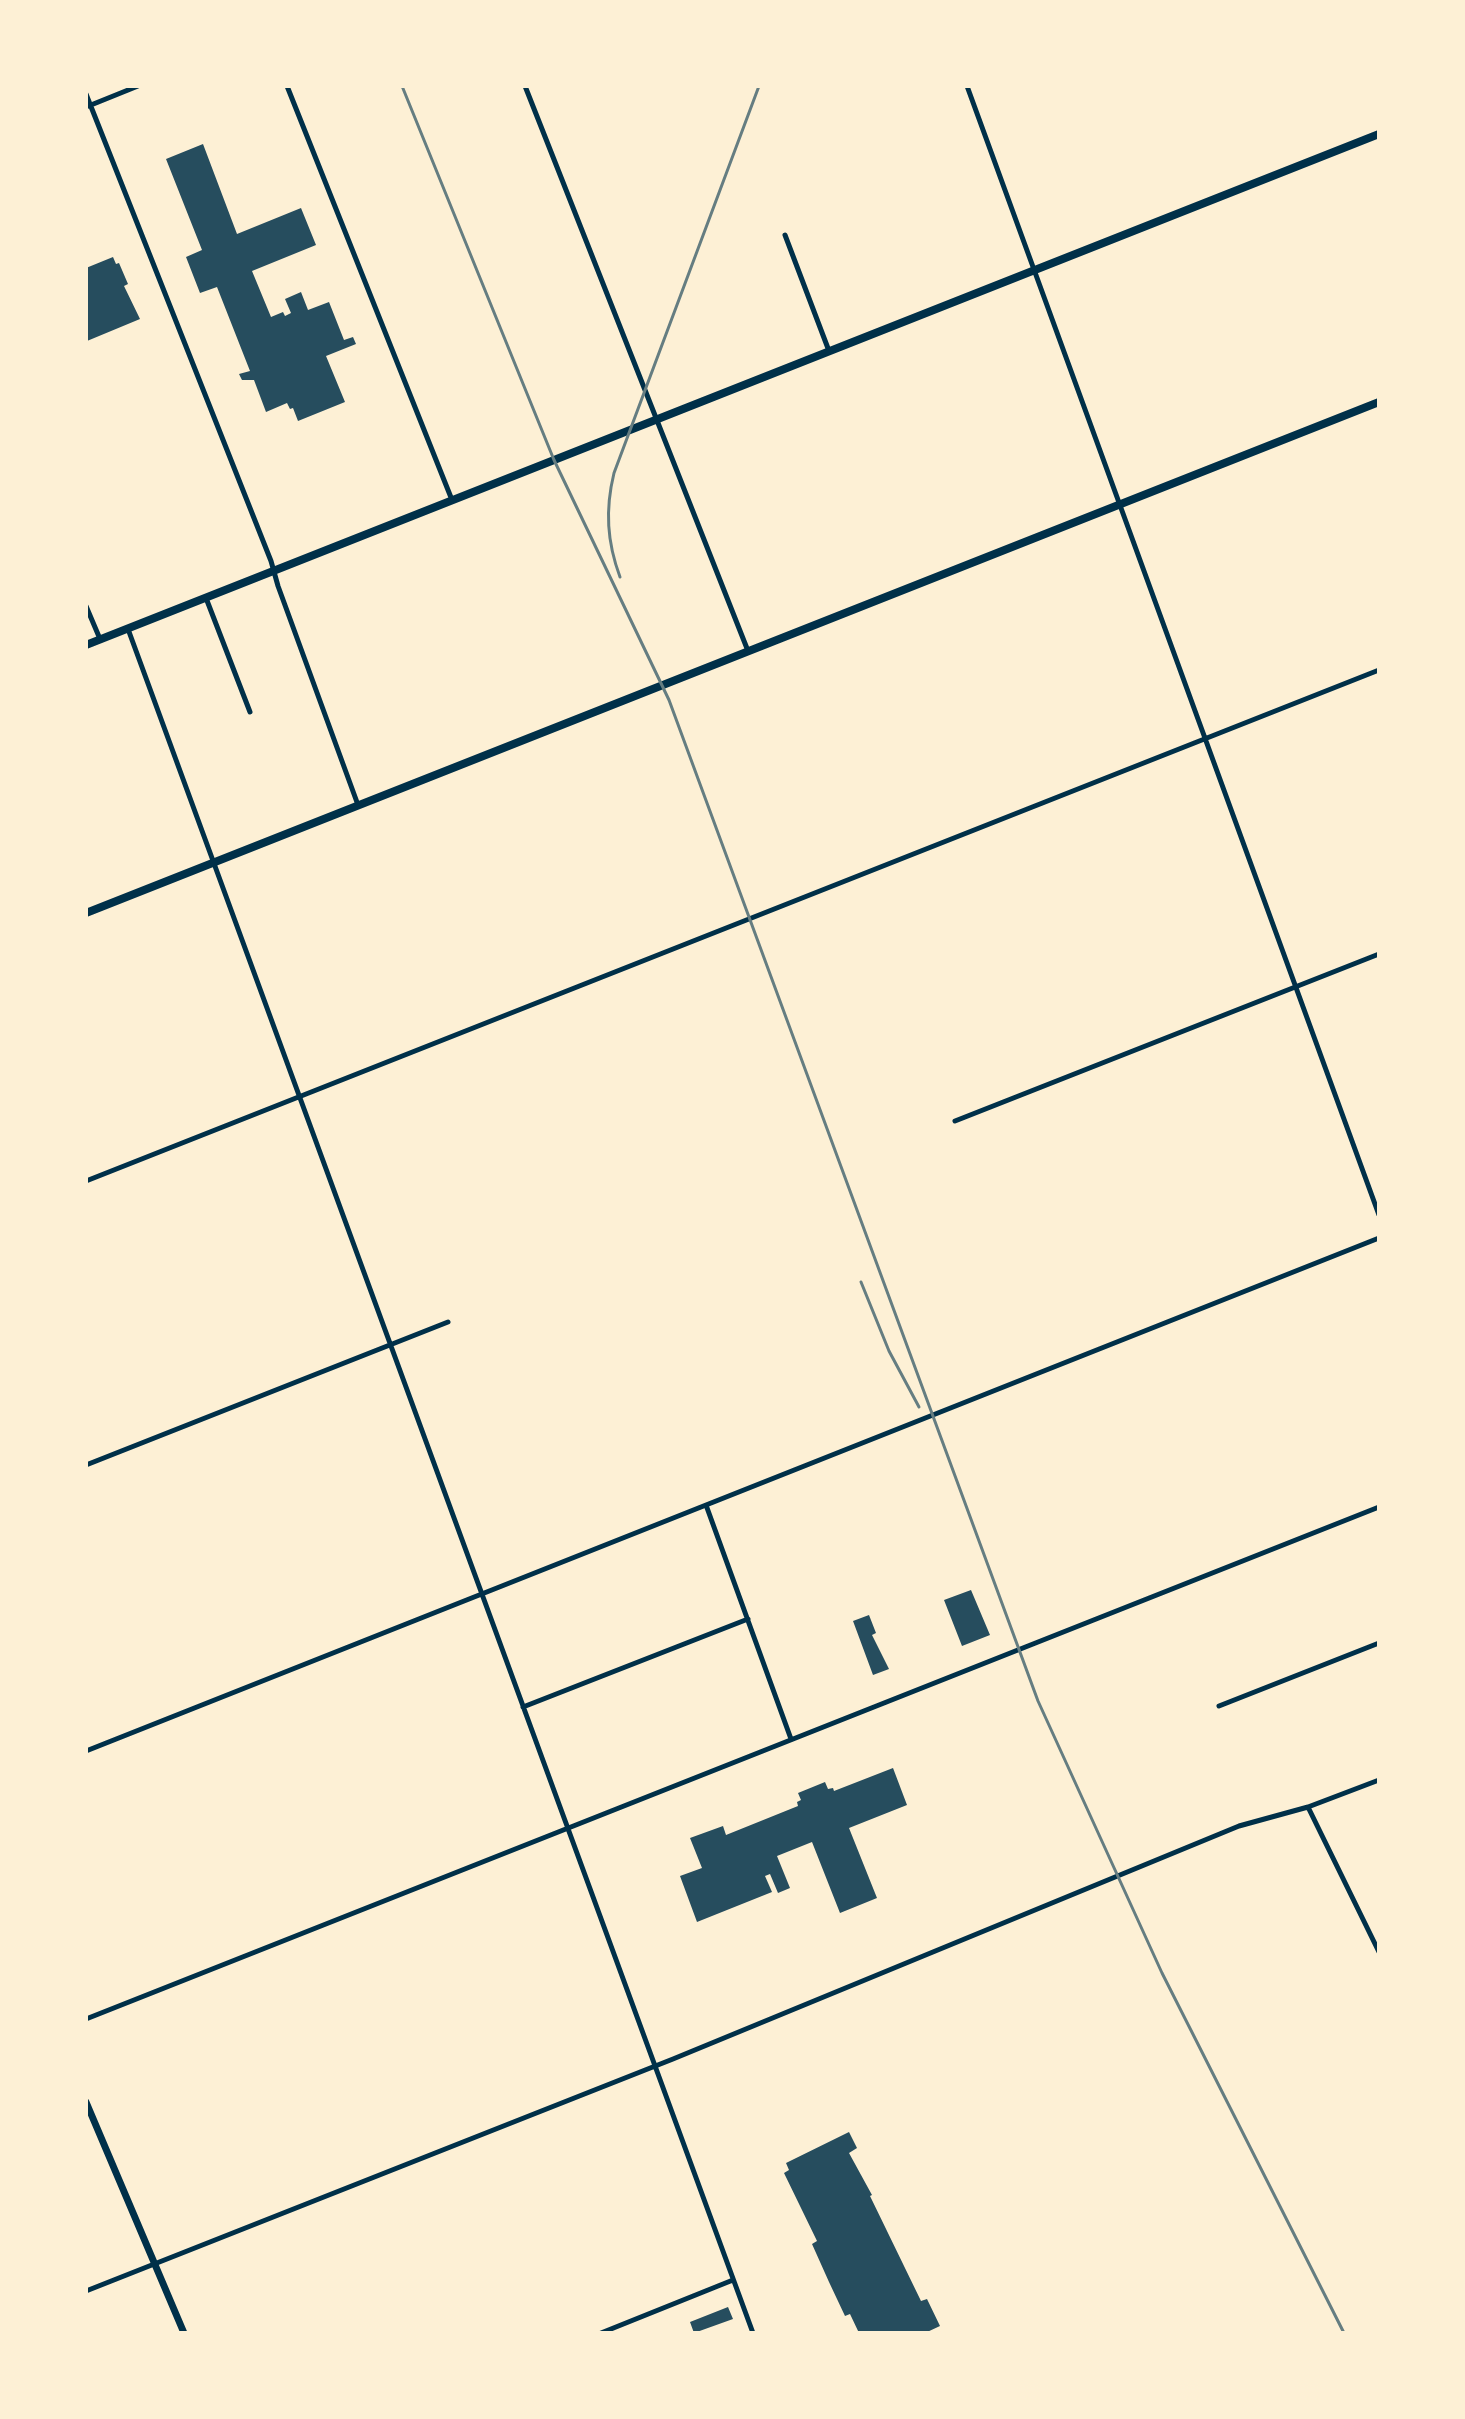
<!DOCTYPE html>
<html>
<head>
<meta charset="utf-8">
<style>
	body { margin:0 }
	#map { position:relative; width:1465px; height:2419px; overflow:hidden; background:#fdf0d5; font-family:Commissioner,sans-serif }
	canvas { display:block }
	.frame { position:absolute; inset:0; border:88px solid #fdf0d5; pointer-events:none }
</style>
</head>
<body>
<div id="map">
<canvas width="1465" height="2419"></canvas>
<div class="frame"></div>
</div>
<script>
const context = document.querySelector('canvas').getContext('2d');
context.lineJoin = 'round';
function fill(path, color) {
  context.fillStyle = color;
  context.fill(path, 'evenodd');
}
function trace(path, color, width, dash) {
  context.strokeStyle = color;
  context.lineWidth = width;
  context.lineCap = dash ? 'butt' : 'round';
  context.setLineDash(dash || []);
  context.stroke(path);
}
const building = new Path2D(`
	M203,144L237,234L301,208L316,245L252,271L271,317L283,312L285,316L291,313L285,299L301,292L308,310L329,302L344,340L353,337L356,344L326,356L345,402L298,421L293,408L290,409L287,403L266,412L254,380H242L239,374L250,371L217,287L200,293L186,257L202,250L166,159Z
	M113,257L116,264L119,263L128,284L124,286L140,319L87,341L86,268Z
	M971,1590L990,1635L962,1646L944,1600Z
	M869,1615L876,1633L872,1635L889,1669L873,1675L853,1621Z
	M893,1768L907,1805L849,1828L877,1898L840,1913L812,1842L777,1856L790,1888L778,1893L770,1874L765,1876L772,1892L697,1922L680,1876L702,1868L690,1838L723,1826L726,1835L798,1806L797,1802L801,1800L798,1793L825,1782L828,1789L833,1788L834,1791Z
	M849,2132L857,2148L849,2153L872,2195L870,2196L921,2301L927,2299L940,2326L925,2333H859L850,2314L845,2316L829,2282L812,2244L817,2241L784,2173L789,2170L786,2163Z
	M728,2307L733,2319L694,2333L690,2322Z`);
const minor = new Path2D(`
	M287,86L452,500
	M525,86L748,651
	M967,86L1379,1215
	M86,94L271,561L278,586L358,805
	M86,107L138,86
	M785,235L829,351
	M206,598L250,712
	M86,606L100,639
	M128,629L753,2333
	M955,1121L1379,954
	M86,1181L1379,670
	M86,1465L448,1322
	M706,1505L791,1739
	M1219,1706L1379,1643
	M523,1707L748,1619
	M86,1751L1379,1238
	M1308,1807L1379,1952
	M86,2019L1379,1507
	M86,2291L673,2059L1239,1826L1308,1807L1379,1780
	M601,2333L733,2280`);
const tertiary = new Path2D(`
	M86,2102L184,2333`);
const secondary = new Path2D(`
	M86,645L1379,134
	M86,913L1379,402`);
const rail = new Path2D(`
	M402,86L554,460L669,700L1038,1701L1162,1973L1344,2333
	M620,577C607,542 605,510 614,473L759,86
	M861,1282L889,1351L919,1407`);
fill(building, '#264d5e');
trace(minor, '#003049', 5);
trace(tertiary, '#003049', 7);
trace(secondary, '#003049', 8);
trace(rail, '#657d81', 3);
</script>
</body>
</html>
